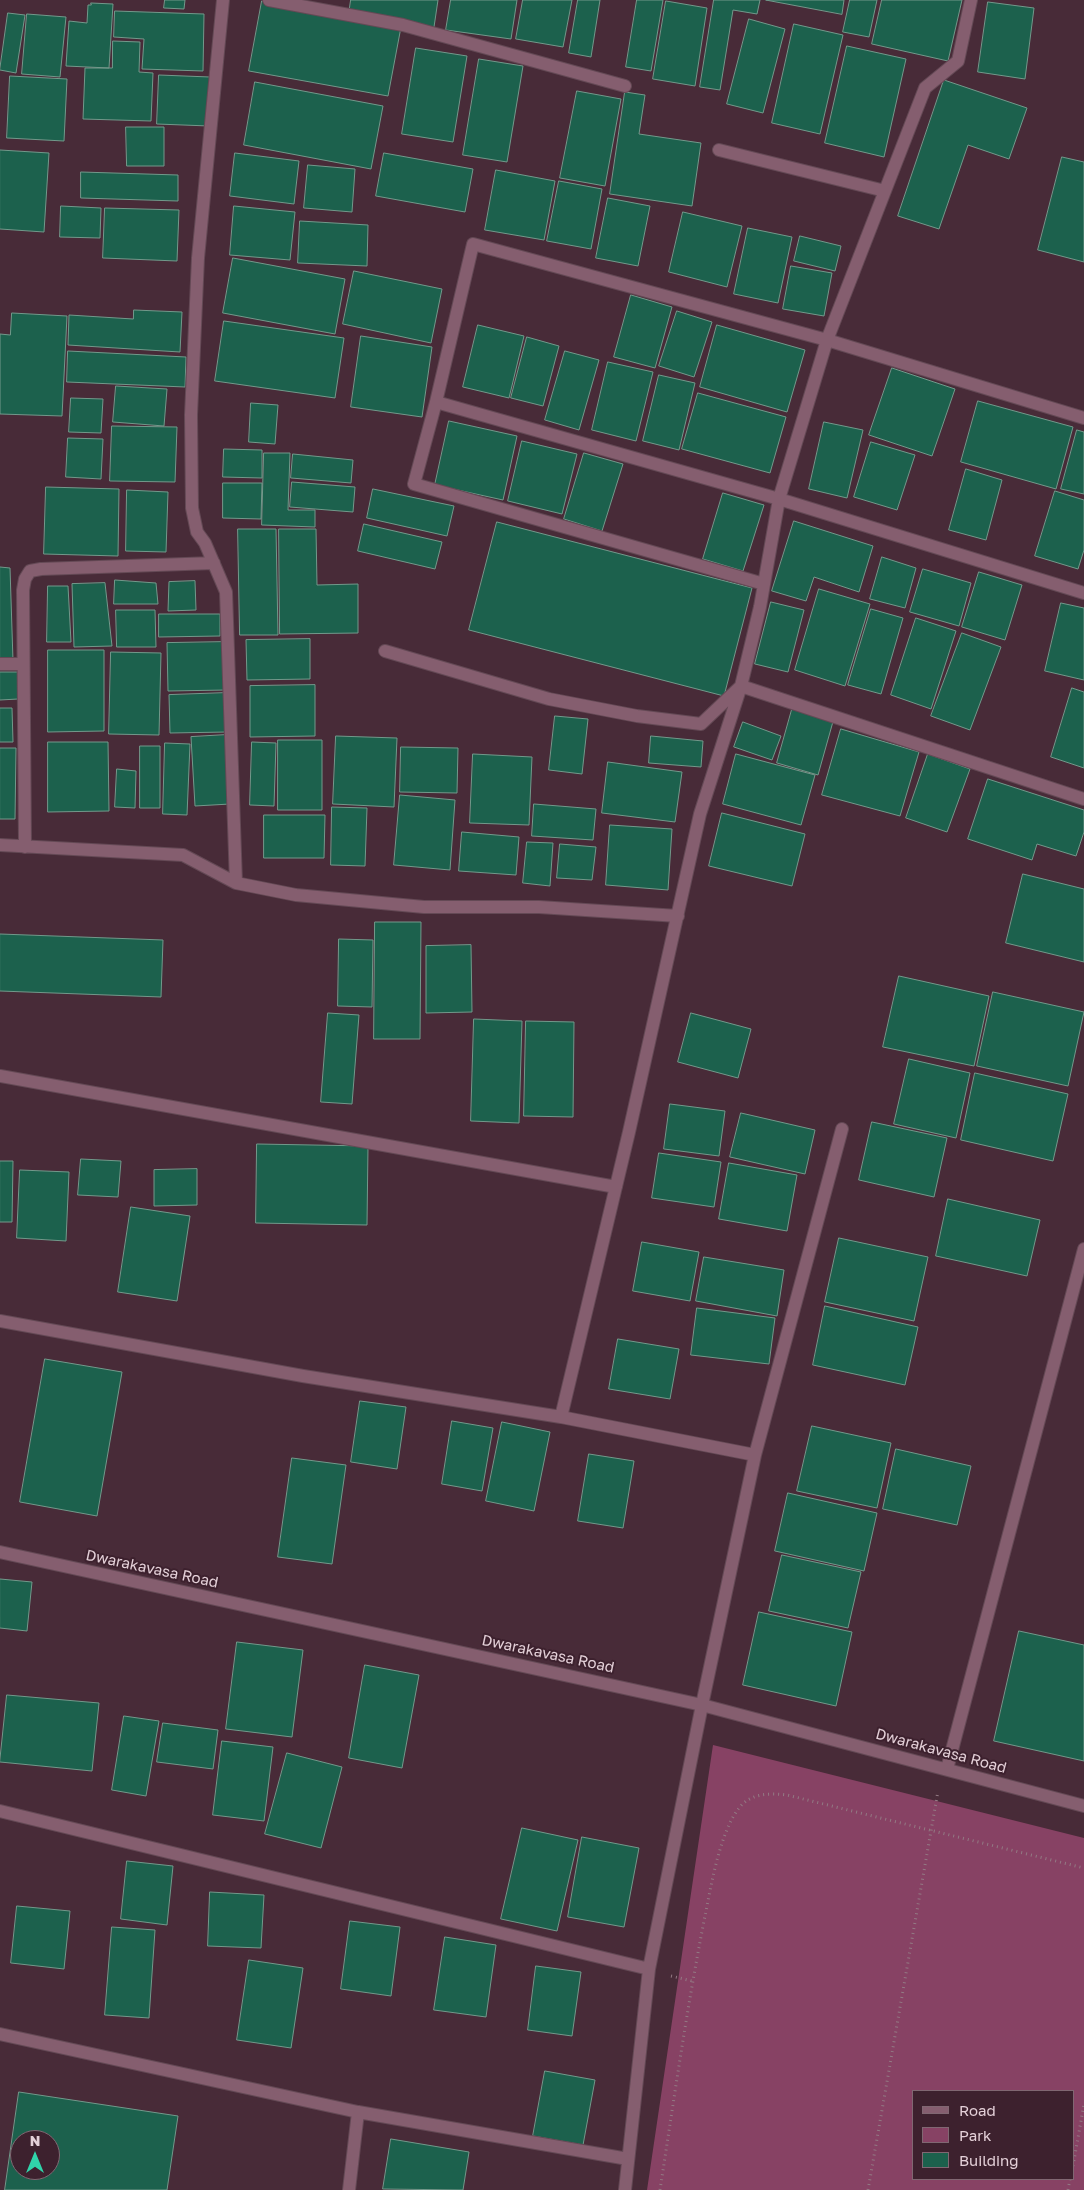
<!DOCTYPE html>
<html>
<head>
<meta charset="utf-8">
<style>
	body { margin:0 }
	#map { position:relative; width:1084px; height:2190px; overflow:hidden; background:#482b38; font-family:"Golos Text",sans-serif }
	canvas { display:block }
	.legend { position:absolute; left:912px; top:2090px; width:162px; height:90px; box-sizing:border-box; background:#3d212e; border:1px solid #806772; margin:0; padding:6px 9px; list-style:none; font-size:15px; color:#e4d0d8 }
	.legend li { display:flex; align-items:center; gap:10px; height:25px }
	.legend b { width:25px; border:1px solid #806772 }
	.north { position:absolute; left:10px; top:2130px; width:50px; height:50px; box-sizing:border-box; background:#3d212e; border:1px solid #806772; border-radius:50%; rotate:0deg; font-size:14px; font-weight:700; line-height:20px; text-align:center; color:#e4d0d8 }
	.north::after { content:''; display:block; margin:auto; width:18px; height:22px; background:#30d4aa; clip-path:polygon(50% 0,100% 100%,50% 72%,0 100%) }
</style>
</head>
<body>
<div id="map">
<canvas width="1084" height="2190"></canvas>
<ul class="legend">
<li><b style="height:6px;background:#855e6f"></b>Road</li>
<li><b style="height:14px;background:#874264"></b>Park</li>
<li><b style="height:14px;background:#1c614d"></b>Building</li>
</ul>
<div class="north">N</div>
</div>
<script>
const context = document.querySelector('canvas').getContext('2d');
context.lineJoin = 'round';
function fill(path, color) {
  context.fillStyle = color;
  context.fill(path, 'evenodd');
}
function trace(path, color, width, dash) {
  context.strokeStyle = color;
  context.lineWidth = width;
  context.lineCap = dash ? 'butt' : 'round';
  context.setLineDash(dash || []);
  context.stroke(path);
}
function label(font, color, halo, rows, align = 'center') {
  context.font = font + ' "Golos Text",sans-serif';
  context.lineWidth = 4;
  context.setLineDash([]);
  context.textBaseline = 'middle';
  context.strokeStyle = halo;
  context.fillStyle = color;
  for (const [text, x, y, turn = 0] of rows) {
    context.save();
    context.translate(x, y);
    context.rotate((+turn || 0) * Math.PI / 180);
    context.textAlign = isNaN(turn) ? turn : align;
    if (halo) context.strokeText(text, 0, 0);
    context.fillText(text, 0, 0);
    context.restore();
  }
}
const green = new Path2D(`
	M713,1745L1084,1838V2190H647ZM913,2091H1073V2179H913Z`);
const building = new Path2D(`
	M165,0H185L184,9L164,8Z
	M351,0H438L434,27L349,14Z
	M451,0H517L511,39L446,30Z
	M523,0H572L563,47L516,39Z
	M578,0H600L591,57L569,53Z
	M637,0H663L651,71L626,67Z
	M714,0H760L757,14L733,10L720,90L700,87Z
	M766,0H844L842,14Z
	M850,0H877L869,37L843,32Z
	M882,0H962L948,61L872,44Z
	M262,1L401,27L388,96L249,71Z
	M666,1L707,8L695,86L653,79Z
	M988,2L1034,8L1025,79L978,72Z
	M91,3L113,4L109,68L66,66L69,21L87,23L88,5H91Z
	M115,11L204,14L203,71L142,69L144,39L114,37Z
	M8,13L25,15L16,73L0,70Z
	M27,14L66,17L60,77L22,74Z
	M749,19L785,29L763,113L727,104Z
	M794,24L843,35L820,134L772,123Z
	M113,41L140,42L139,72L153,73L151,121L83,119L85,68H112Z
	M847,46L906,59L884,157L825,143Z
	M416,48L467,56L453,142L402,134Z
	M479,59L523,66L507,162L463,155Z
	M159,75L210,77L209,126L157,124Z
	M10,76L67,79L64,141L7,138Z
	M944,80L1027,108L1009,159L968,145L939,229L898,216Z
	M255,82L383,106L371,169L244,145Z
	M577,91L621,99L605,186L560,178Z
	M625,92L645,95L639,134L701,143L692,206L610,194Z
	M126,127H164V166H127Z
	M0,150L49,153L44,232L0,229Z
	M235,153L299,161L294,204L230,196Z
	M384,153L473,169L465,212L376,196Z
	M1062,157L1084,162V262L1038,250Z
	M308,165L355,169L352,212L304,208Z
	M496,170L555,181L544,240L485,230Z
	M81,172L178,175V201L81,198Z
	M559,181L602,189L591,249L547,241Z
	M608,198L650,206L638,266L596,258Z
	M61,206L101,208L100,238L60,237Z
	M234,206L295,212L290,260L230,255Z
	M105,208L179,210L177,261L103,258Z
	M683,212L742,226L727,287L669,272Z
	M300,221L368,225L367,266L298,263Z
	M748,228L792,237L778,303L734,294Z
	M800,236L841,246L835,271L794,261Z
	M233,258L345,279L335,334L223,313Z
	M791,266L832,273L824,316L783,309Z
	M354,271L442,289L431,343L343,324Z
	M631,295L672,307L655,368L614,357Z
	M134,310L182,312L180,352L68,345L69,315L133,319Z
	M677,311L712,322L694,377L659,366Z
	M12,313L67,316L62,416L0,414V334L10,335Z
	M224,321L344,338L335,398L215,381Z
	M478,325L524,336L509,398L463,387Z
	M717,325L805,350L787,412L700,387Z
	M361,336L432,347L422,417L351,407Z
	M527,337L559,346L543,406L511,398Z
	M68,351L186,357L185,387L67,382Z
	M565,351L599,360L579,430L545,420Z
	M608,362L653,372L636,441L592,430Z
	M892,368L955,389L932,456L869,435Z
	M659,375L695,383L679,450L643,441Z
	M116,386L167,389L164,426L113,422Z
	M698,393L786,417L770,473L682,449Z
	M71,398L103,399L101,433L69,432Z
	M978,401L1073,427L1056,489L961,462Z
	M251,403L278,405L275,444L249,442Z
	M449,421L517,436L503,500L435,485Z
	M824,422L863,430L847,498L809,489Z
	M112,426L177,427L175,482L110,481Z
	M1077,430L1084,432V494L1061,489Z
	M68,438L103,439L101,479L66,477Z
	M522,441L577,454L562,514L508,501Z
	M871,442L915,455L897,510L854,497Z
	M224,449L262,450V478L223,477Z
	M264,453H290L288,510H315V527L262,525Z
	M584,453L623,464L602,531L564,519Z
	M293,454L353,460L351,483L291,478Z
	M966,469L1002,480L986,540L949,530Z
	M292,482L355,487L353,512L290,507Z
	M223,483H262L261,519L223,518Z
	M46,487L119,489L118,556L44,554Z
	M373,489L454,506L447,536L367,518Z
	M127,490L168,492L166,552L126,551Z
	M1055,491L1084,500V550L1078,569L1035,556Z
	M723,493L764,505L743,571L703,559Z
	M794,521L873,546L859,592L814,577L806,601L772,591Z
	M497,522L752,588L724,696L469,630Z
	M364,524L442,542L435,569L358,551Z
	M238,529H276L278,635H240Z
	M279,529H316L317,585L358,584V633L280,634Z
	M882,557L916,568L905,608L870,599Z
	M0,567L10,568L13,661H0Z
	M923,569L971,583L959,626L910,612Z
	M979,572L1022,585L1005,640L962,627Z
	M115,580L156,583L158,604H114Z
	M195,581L196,610L168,611L169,582Z
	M105,583L112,646L74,647L72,584Z
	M48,586H68L71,642H47Z
	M819,589L870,604L845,686L795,670Z
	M771,602L804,610L788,672L755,664Z
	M1061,603L1084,608V680L1045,671Z
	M871,609L903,618L881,694L848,685Z
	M116,610H155L156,647H117Z
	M159,614H220V636L159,637Z
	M916,618L956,631L931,709L891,695Z
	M962,633L1001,647L970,730L931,716Z
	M310,639V679L247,680L246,640Z
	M225,642L226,690L168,691L167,643Z
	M48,650H104V731L48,732Z
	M111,652L161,653L159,735L109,734Z
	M0,672H18V699L0,700Z
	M315,685V736L250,737V686Z
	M1072,688L1084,692V768L1051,757Z
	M226,693L227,732L170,733L169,695Z
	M793,706L834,718L818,775L777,763Z
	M0,708H12L13,742H0Z
	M555,716L588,719L582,774L549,770Z
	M743,722L781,736L772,760L734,747Z
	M841,729L919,752L900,816L822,795Z
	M226,735L230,804L195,806L191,737Z
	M336,736L397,738L394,807L333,804Z
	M651,736L703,741L701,767L649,763Z
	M278,740H322V810H278Z
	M48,742H108L109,811L48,812Z
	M252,742L276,743L274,806L250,805Z
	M165,743L190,744L187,815L163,814Z
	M140,746H160V808H140Z
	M401,747L458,748L457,793L400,792Z
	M0,748H16L15,819H0Z
	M473,754L532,757L529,825L470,823Z
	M736,754L815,775L801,825L723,804Z
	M928,754L970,769L947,832L906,818Z
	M608,762L682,772L675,822L602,813Z
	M117,769L136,771L135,808L115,807Z
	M988,779L1084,810V832L1076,856L1037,844L1032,860L968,839Z
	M400,795L455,800L450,870L394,865Z
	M534,804L596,809L593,840L532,836Z
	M332,807L367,808L365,866L331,865Z
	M722,813L805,834L792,886L709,866Z
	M264,815H325L324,858H264Z
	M610,825L672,829L668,890L606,885Z
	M462,832L519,837L516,875L459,871Z
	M527,842L553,843L550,886L523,883Z
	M560,844L596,847L592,880L557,878Z
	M1023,874L1084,889V962L1006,943Z
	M375,922H421L420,1039H374Z
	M0,934L163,940L161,997L0,991Z
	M339,939L373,940L372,1007L338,1006Z
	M471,945L472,1012L426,1013V946Z
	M899,976L989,996L974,1066L883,1047Z
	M993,992L1084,1012L1068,1086L977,1066Z
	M328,1013L359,1015L352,1104L321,1102Z
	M691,1013L751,1029L738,1078L678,1062Z
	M474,1019L522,1021L519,1123L471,1121Z
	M526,1021L574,1022L573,1117L524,1116Z
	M909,1059L970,1073L956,1138L894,1124Z
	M975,1073L1068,1094L1053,1161L961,1140Z
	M670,1104L725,1111L719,1156L664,1149Z
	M741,1113L815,1130L805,1174L730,1157Z
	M872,1122L947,1138L934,1197L859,1180Z
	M257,1144L368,1146L367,1225L256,1223Z
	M659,1153L721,1162L714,1207L652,1198Z
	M81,1159L121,1161L118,1197L78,1195Z
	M0,1161H13L12,1222H0Z
	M729,1163L797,1175L787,1231L719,1219Z
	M197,1169V1205L154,1206V1170Z
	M20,1170L69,1172L66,1241L17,1238Z
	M948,1199L1040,1220L1027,1276L936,1256Z
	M131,1207L190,1216L177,1301L118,1292Z
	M839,1238L928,1257L914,1321L825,1302Z
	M642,1242L699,1252L690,1301L633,1291Z
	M704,1257L784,1270L777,1316L696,1301Z
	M825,1306L918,1327L905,1385L813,1365Z
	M697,1308L775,1318L769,1364L691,1355Z
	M618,1339L679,1349L670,1399L609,1389Z
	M45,1359L122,1372L97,1516L20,1502Z
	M360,1401L406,1407L397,1469L351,1462Z
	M452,1421L493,1428L482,1491L442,1484Z
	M502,1422L550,1432L534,1511L486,1501Z
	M812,1426L891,1443L877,1508L797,1491Z
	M896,1449L971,1466L957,1525L883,1509Z
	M589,1454L634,1461L623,1528L578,1521Z
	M292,1458L346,1465L332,1564L278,1557Z
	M788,1493L877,1513L864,1571L775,1551Z
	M782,1555L861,1572L848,1628L769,1611Z
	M0,1579L32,1582L27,1631L0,1628Z
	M759,1612L852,1632L836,1706L743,1685Z
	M1019,1631L1084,1645V1761L994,1741Z
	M237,1642L303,1650L292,1737L226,1729Z
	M365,1665L419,1675L402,1768L349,1758Z
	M7,1695L99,1703L92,1771L0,1762Z
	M124,1716L159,1721L146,1796L112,1790Z
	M163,1723L218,1730L213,1769L157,1762Z
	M222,1741L273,1747L264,1821L213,1815Z
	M287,1753L342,1767L321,1848L265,1834Z
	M522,1828L578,1840L557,1931L501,1919Z
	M582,1837L639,1848L624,1927L568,1917Z
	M127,1861L173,1866L167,1925L121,1919Z
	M210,1892L264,1895L261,1948L208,1946Z
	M17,1906L70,1911L64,1969L11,1963Z
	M350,1921L400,1927L391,1996L341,1989Z
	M112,1927L155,1930L149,2018L105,2015Z
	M445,1937L496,1945L486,2017L434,2010Z
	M249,1960L303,1968L291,2048L237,2040Z
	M536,1966L581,1972L572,2036L528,2030Z
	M545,2071L595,2080L583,2145L533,2136Z
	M19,2092L178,2116L167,2190H5ZM20,2140H50V2170H20Z
	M391,2139L469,2152L463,2190L383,2189Z`);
const path = new Path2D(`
	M671,1976L692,1981
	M1073,2166L1084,2104
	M660,2190C674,2099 687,2007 705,1916C711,1886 720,1832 739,1808C751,1793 769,1793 787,1795L1084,1868
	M868,2190L938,1791
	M1068,2190L1070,2179`);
const minor = new Path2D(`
	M269,0L403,25L625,86
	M719,150L885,191
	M436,402L779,499L1084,593
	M764,584L414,484L436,402L473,244L827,340L1084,418
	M385,651L549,699L637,716L701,724L741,686L760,607L779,499L827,340L925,88L958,61L971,0
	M0,664H23
	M0,845L183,855L236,883L226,592L205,543L197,532L192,508L191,415L198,258L223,0
	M25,847L23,590L25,579L30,571L41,569L214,563
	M236,883L296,895L424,907H539L678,916
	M0,1076L616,1187
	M0,1321L303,1376L561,1417L755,1455
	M561,1417L629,1132L700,814L741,686L1084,799
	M0,1552L702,1705L1084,1806
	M947,1769L1084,1249
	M0,1811L649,1969
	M0,2034L358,2112L628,2159
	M349,2190L358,2112
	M625,2190L649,1969L702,1705L755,1455L842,1129`);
const streetNames = [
	["Dwarakavasa Road",152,1569,12],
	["Dwarakavasa Road",548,1654,12],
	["Dwarakavasa Road",941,1751,15]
];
fill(green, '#874264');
fill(building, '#1c614d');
trace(building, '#72998b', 1);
trace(minor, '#644955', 14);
trace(path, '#937a84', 3, [1, 4]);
trace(minor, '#855e6f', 12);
label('15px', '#e4d0d8', '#3d212e', streetNames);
</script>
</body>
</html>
